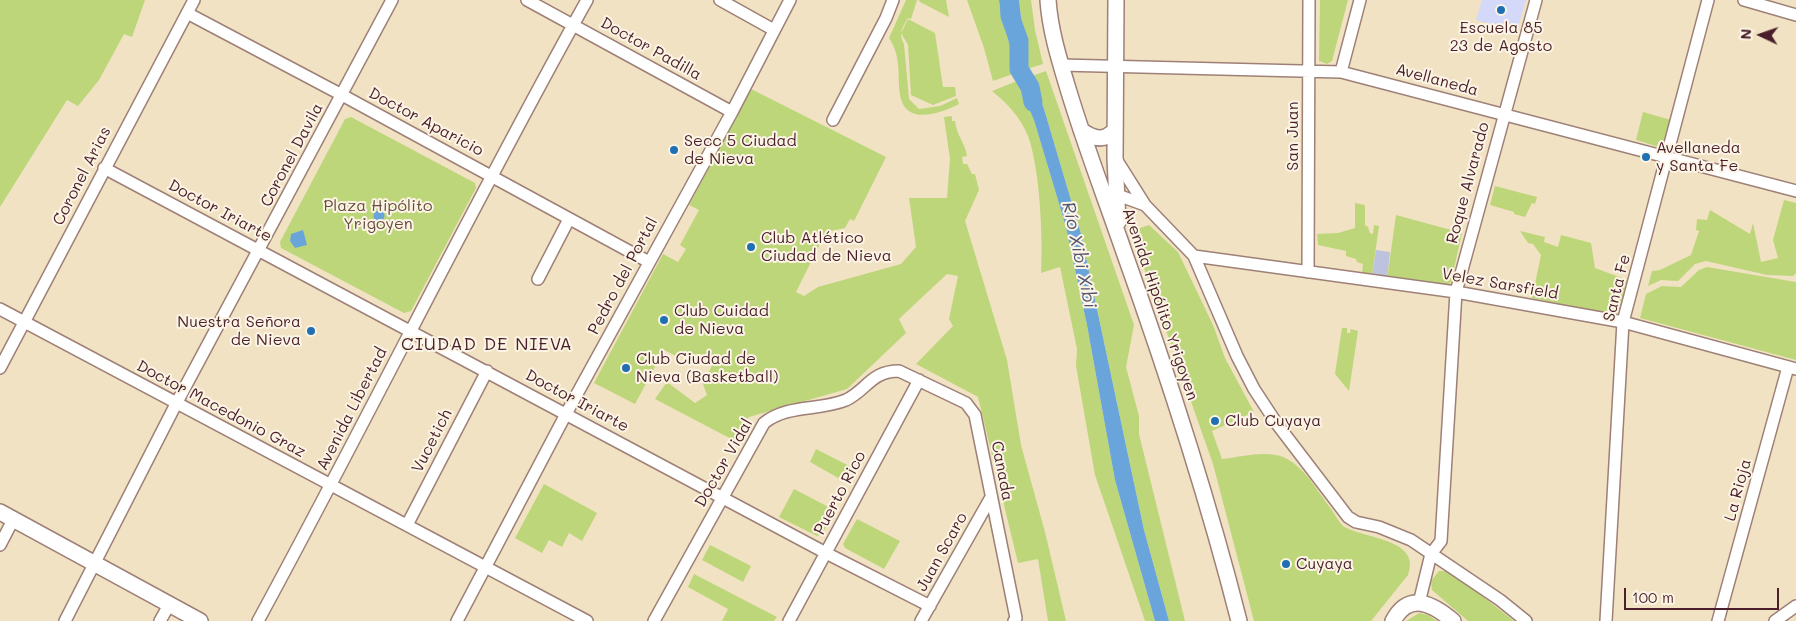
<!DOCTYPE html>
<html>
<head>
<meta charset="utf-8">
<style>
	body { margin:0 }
	#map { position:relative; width:1796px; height:621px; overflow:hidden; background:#f1e2c3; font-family:Mali,sans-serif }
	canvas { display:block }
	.north { position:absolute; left:1736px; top:10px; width:50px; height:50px; -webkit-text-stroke:4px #fcf5e5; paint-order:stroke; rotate:273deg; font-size:14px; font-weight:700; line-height:20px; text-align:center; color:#4a1f2b }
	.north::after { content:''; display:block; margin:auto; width:18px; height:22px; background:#4a1f2b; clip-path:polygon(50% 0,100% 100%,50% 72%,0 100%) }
	.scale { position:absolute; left:1624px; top:588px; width:155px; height:22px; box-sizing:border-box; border:2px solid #4a1f2b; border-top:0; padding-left:6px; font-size:15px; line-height:18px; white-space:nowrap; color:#4a1f2b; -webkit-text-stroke:4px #fcf5e5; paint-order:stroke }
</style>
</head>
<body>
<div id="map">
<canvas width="1796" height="621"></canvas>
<div class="north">N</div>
<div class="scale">100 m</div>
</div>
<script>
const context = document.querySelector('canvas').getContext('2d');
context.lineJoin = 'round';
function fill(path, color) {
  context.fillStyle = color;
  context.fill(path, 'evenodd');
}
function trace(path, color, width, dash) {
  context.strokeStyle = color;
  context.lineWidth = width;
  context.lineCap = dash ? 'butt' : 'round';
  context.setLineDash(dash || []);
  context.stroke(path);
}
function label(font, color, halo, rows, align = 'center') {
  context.font = font + ' Mali,sans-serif';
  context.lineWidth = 4;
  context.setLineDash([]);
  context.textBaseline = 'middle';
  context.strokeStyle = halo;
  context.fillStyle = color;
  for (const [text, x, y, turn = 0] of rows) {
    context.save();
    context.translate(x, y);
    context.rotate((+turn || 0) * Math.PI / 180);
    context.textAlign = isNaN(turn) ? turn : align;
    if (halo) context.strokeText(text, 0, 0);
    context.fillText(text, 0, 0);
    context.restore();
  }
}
const built = new Path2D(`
	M1482,0H1526L1517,31L1476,20Z`);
const industrial = new Path2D(`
	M1376,250L1390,252L1387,279L1372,276Z`);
const green = new Path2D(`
	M0,0H145L132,37L124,34L99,80L78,106L67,100L0,207Z
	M906,0H917L911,19L908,18C902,28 898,33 904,44L909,99L919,109L940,106L957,98L959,104C944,112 908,126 901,99C896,78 903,59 889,38Z
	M919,0H946L949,17L920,2Z
	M967,0H999L1016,73L993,81L984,48Z
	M1019,0H1031L1035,30L1043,64L1027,69Z
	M1320,0H1348L1332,61L1327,64L1319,61Z
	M908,19L935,33L943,87H955L956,96L933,105L911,95L908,45L901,33Z
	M1046,71L1134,325L1126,367L1139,416V434L1185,621H1169L1144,530L1081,234L1044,109L1032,76Z
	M1017,81L1034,120L1066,227L1087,325L1115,480L1155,621H1145L1095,475L1076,366L1077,349L1060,267L1041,273C1043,238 1040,169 1028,136C1021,118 1007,103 992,91Z
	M751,89L886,157L854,221L850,219L845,228L826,232L796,292L804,296L818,287L901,264L916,247L909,198H947L950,159L944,117L952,116V121H955C957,137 965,142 967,156L962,157L963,164H967L972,174H975L979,190L965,221L1007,360L1021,445L1045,532L1066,621H1048L1038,559L1018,563L978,397L916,364L953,326L949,319L958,276L947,274L899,319L906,333L847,389L749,417L737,442L655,399L667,382L695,403L707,395L703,384L716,357L700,354L678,357L664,350L635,404L594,383L663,254L678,262L686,249L680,245L699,210L689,205Z
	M1643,112L1671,120L1664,144L1659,147L1636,140Z
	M351,117L475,183L476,188L411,311L404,313L281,248L280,242L345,119Z
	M1495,186L1537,197L1535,204L1532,203L1525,217L1514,214V212L1490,205Z
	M1784,200L1796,203V273L1793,276L1767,275L1706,261L1695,264L1678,281L1661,280L1648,286L1652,271L1660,270L1691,255L1699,231L1696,230L1697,219L1707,220L1710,210L1750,234L1753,223L1761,262L1778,258L1773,240Z
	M1355,203L1365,205V225L1368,227L1370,233L1373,234L1374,225L1379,226L1372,276L1362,273L1363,264L1357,262L1356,259L1346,256V251L1318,245L1317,234L1338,233L1355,228Z
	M1396,215L1462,233L1451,282L1446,288L1387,279Z
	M1149,225L1178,252L1213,325L1225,358L1254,412L1212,431L1222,459C1241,457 1265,450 1283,457C1305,466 1318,493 1332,510C1335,515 1339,522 1343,526C1363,539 1422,538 1408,575L1371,621H1254L1213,464L1131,231Z
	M1520,231L1545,237L1544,242L1558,247L1561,235L1591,243L1595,268L1627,280L1620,312L1613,315L1532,298L1541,255L1533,244L1528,243Z
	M1707,267L1796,282V360L1640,318L1646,294L1662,286L1681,287L1699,270Z
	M1342,328H1347V333H1350L1351,329L1358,331L1349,391L1335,374Z
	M816,449L857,470L849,484L810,462Z
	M544,484L597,513L582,541L569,533L562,547L549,540L542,553L515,538Z
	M794,489L836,511L822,534L817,536L779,517Z
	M857,519L900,541L884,569L845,548L843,544Z
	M710,545L751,566L743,582L702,560Z
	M1439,571H1448L1454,574L1514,621H1468L1432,590L1431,581Z
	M694,574L777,617L774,621H722L728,609L688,587Z
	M1419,613L1428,615L1437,621H1406Z`);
const water = new Path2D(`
	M999,0H1019L1027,69L1016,73Z
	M1032,76L1044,109L1081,234L1144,530L1169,621H1155L1115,480L1087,325L1066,227L1034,120L1017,81Z
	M373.5 216a5.5 5.5 0 1 1 11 0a5.5 5.5 0 1 1-11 0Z
	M303,230L307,245L295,248L290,241L291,234Z`);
const river = new Path2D(`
	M1009,0L1010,16L1019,41V69L1030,87L1033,102`);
const minor = new Path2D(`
	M527,0L732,112
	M720,0L774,30
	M1744,0L1796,15
	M187,13L342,95L649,262
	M1061,65L1341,72L1796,191
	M1341,72L1360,0
	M833,120L886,18L893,0
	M1116,159L1145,205L1194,256L1237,356L1254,389L1277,424L1348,517L1356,522L1379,527L1411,540L1500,600L1526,621
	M104,168L826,553L930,606
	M1112,193L1145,205
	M1194,256L1456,292L1623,322L1796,369
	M1308,272L1309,0
	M538,279L569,219
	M0,309L587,621
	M0,368L194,0
	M407,525L487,371
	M0,545L13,520
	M1419,603L1431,554L1441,541L1456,292L1536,0
	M65,621L176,404L392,0
	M160,621L169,605
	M258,621C370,415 473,204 587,0
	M457,621L566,414L732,112L790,0
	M654,621L764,423C788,404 819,411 846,400C867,390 871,371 899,371L966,403L975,415L1016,618L1014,621
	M789,621L919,380
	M921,621L990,499
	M1606,621L1623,322L1708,0
	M1718,621L1788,367
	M1775,621L1796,606`);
const major = new Path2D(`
	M1048,0C1050,31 1060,62 1069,92C1085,145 1105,197 1123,249C1167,372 1207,495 1239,621
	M1116,0L1115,158L1118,222
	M1081,130C1093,139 1104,142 1115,130
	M0,512L200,621
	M1393,621C1409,591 1433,604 1453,621`);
const markers = [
	[1501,10,5,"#1f6fb2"],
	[674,150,5,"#1f6fb2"],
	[1646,157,5,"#1f6fb2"],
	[751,247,5,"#1f6fb2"],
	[664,320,5,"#1f6fb2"],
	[311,331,5,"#1f6fb2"],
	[626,368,5,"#1f6fb2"],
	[1215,421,5,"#1f6fb2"],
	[1286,564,5,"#1f6fb2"]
];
const poiNames = [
	["Escuela 85",1501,28,"center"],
	["23 de Agosto",1501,46,"center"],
	["Secc 5 Ciudad",684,141],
	["de Nieva",684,159],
	["Avellaneda",1656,148],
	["y Santa Fe",1656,166],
	["Club Atlético",761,238],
	["Ciudad de Nieva",761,256],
	["Club Cuidad",674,311],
	["de Nieva",674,329],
	["Nuestra Señora",301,322,"right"],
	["de Nieva",301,340,"right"],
	["Club Ciudad de",636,359],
	["Nieva (Basketball)",636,377],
	["Club Cuyaya",1225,421],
	["Cuyaya",1296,564]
];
const streetNames = [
	["Doctor Padilla",651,49,29],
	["Avellaneda",1437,80,15],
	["Doctor Aparicio",426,122,28],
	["San Juan",1293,136,-90],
	["Coronel Davila",292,155,-62],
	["Coronel Arias",82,176,-63],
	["Roque Alvarado",1468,183,-75],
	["Doctor Iriarte",220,211,28],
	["Pedro del Portal",623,276,-62],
	["Velez Sarsfield",1500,284,10],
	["Santa Fe",1617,288,-76],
	["Avenida Hipólito Yrigoyen",1160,304,71],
	["Doctor Iriarte",577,401,28],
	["Doctor Macedonio Graz",221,409,28],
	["Avenida Libertad",352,409,-63],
	["Vucetich",432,441,-63],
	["Doctor Vidal",724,463,-60],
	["Canada",1002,471,79],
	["La Rioja",1738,490,-75],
	["Puerto Rico",840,493,-62],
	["Juan Scaro",942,552,-61]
];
const parkNames = [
	["Plaza Hipólito",378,206],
	["Yrigoyen",378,224]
];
const waterNames = [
	["Río Xibi Xibi",1079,255,78]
];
const neighbourhoodNames = [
	["CIUDAD DE NIEVA",487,344]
];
fill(built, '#d4d8f9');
fill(industrial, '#bdc3de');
fill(green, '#bed67a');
fill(water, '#69a5da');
trace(river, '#69a5da', 19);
trace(minor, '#9e8077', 14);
trace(major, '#9e8077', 18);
trace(minor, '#fff', 11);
trace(major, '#fff', 15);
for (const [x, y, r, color] of markers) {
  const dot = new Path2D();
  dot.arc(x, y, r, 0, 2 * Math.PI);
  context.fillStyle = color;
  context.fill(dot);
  trace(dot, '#fcf5e5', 2);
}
label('16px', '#4a1f2b', '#fcf5e5', poiNames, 'left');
label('16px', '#4a1f2b', '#fcf5e5', streetNames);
label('16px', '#674d3f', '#fcf5e5', parkNames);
label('italic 18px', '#565571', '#fcf5e5', waterNames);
context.letterSpacing = '1px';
label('18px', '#4a1f2b', '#fcf5e5', neighbourhoodNames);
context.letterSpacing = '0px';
</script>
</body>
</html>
